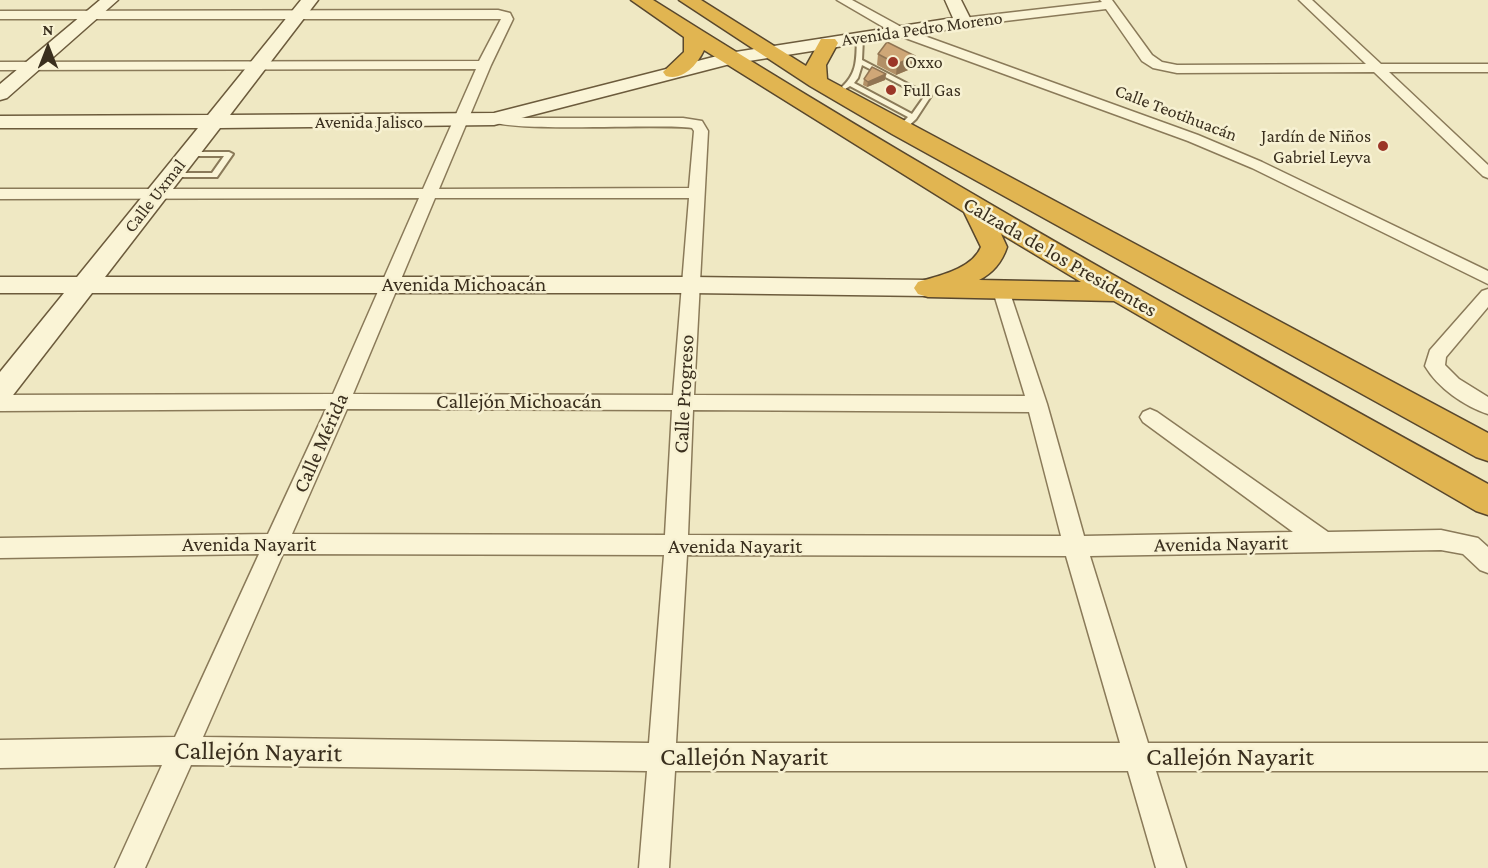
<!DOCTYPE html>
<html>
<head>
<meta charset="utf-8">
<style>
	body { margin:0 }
	#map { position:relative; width:1488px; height:868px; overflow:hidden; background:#efe8c3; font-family:"Crimson Pro",serif }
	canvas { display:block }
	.north { position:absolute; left:18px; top:18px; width:60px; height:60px; -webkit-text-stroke:4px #f7f1d2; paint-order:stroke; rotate:0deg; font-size:16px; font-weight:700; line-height:24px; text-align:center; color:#3a2f1e }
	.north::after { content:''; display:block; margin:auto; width:21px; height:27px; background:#3a2f1e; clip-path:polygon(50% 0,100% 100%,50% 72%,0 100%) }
</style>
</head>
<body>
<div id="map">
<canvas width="1488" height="868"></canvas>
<div class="north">N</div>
</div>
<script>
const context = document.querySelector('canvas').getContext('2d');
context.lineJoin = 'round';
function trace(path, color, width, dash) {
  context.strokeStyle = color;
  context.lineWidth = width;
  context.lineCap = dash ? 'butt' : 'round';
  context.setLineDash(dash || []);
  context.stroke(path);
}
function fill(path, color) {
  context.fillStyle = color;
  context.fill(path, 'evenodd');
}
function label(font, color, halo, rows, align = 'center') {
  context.font = font + ' "Crimson Pro",serif';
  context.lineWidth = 5;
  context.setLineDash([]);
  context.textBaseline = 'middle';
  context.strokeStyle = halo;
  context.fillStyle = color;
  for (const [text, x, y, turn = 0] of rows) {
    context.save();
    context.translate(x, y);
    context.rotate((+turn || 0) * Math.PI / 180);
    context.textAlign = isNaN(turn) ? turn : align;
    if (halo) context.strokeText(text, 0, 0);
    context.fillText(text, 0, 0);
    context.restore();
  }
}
const lane = new Path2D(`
	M860,36L863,38L862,60L931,96L916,119L903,131L896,129L908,117L850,86L845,89L842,87C858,72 856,59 857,38ZM862,65L924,97L912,114L854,83L858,78Z
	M185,152H229L233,154L217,177H168L167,175L171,173H212L224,156H188L184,154Z`);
const street = new Path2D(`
	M837,0H852L905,29L1198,135L1262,162L1488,271V284L1252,168L1188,141L897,35Z
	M1100,0H1112L1152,55L1162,62L1177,65L1366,64L1299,0H1312L1381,64H1488V72H1389L1488,165V178L1483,176L1374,72L1177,73L1153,68L1142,61L1106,9L963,26L957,22L963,18L1102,2Z
	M498,10L510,13L513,19L491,65L439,189L689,188L694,131L692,128C659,123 501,134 487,119L494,115L526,118H683L702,121L708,131L694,395L1025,396L993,291L996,287H1008L1047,404L1084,536L1293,532L1143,422L1140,417L1143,412L1150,409L1157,412L1328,532L1441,530L1478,538L1488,547V573L1480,570L1463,554L1441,550L1090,556L1148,743H1488V771H1156L1186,868H1156L1128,771H675L669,868H639L647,771L191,765L145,868H115L162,765L0,768V740L175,737L259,554L0,558V538L268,534L326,409L0,411V395L333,394L419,198L0,199V189H423L476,69L0,70V62L479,61L501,19H0V11ZM435,198H689L673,395L353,394ZM347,409L672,410L665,535L292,534ZM693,410L1029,412L1061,536L688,535ZM283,554L664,555L649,743L203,737ZM687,555L1066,556L1120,743H676Z
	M1488,289V307L1446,357L1445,365L1459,379L1488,397V414C1464,406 1438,388 1425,366L1430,350L1482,291Z`);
const secondary = new Path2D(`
	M100,0H118L7,98L0,100V84Z
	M301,0H318L230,115L494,113L729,53L953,18L945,0H961L972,22L969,26L963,27L730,64L494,125L220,128L105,277H691L928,280L937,282L941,288L937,294L928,296L691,293H92L10,399L0,403V372L64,293H0V277H77L198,128H0V116L208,115Z`);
const highway = new Path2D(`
	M631,0H653C925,172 1206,329 1488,484V515L1476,511L1114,301L928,297L918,294L914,288L918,282C938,276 972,269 981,247L964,212L704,50C697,65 683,81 666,76L663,72L684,52V37ZM1001,234L1081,282L979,280C993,273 1002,262 1007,247Z
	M679,0H701L806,66L821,39H835L838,43L826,65L827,79L1488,433V461L1476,457L892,134L810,86Z`);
const wall = new Path2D(`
	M878,54L913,68L896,75L877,65Z
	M886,74L885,80L867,87L863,85L864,79Z`);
const shadedWall = new Path2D(`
	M915,56L913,68L896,75L897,64Z
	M886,74L885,80L867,87L868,82Z`);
const building = new Path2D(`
	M887,42L915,56L897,64L878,54Z
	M872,67L886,74L868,82L864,79Z`);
const markers = [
	[893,62,6,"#9b3627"],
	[891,90,6,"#9b3627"],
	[1383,146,6,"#9b3627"]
];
const farStreetnames = [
	["Avenida Pedro Moreno",922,29,-8],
	["Calle Teotihuacán",1176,113,21],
	["Avenida Jalisco",369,122],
	["Calle Uxmal",155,196,-52]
];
const farPoinames = [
	["Oxxo",905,62],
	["Full Gas",903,90],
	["Jardín de Niños",1371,136,"right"],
	["Gabriel Leyva",1371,157,"right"]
];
const streetNames = [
	["Calzada de los Presidentes",1060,257,30],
	["Avenida Michoacán",464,285],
	["Calle Progreso",684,394,-87],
	["Callejón Michoacán",519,402],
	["Calle Mérida",321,443,-66],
	["Avenida Nayarit",1221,544,-1],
	["Avenida Nayarit",249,545],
	["Avenida Nayarit",735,547]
];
const nearStreetnames = [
	["Callejón Nayarit",258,752,1],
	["Callejón Nayarit",744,757],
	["Callejón Nayarit",1230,757]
];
trace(lane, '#8a7a59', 4);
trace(street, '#8a7a59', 3);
trace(secondary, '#6c5b3c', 3);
trace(highway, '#58472d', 3);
fill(lane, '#faf4d6');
fill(street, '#faf4d6');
fill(secondary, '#faf4d6');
fill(highway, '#e1b551');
fill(wall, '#b29066');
fill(shadedWall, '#917553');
fill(building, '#cfa777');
trace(building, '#917553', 1.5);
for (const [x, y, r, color] of markers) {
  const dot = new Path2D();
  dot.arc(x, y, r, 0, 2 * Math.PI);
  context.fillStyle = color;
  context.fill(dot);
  trace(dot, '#f7f1d2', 2);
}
label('18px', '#3a2f1e', '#f7f1d2', farStreetnames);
label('18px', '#3a2f1e', '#f7f1d2', farPoinames, 'left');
label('21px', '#3a2f1e', '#f7f1d2', streetNames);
label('26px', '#3a2f1e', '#f7f1d2', nearStreetnames);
</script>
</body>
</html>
